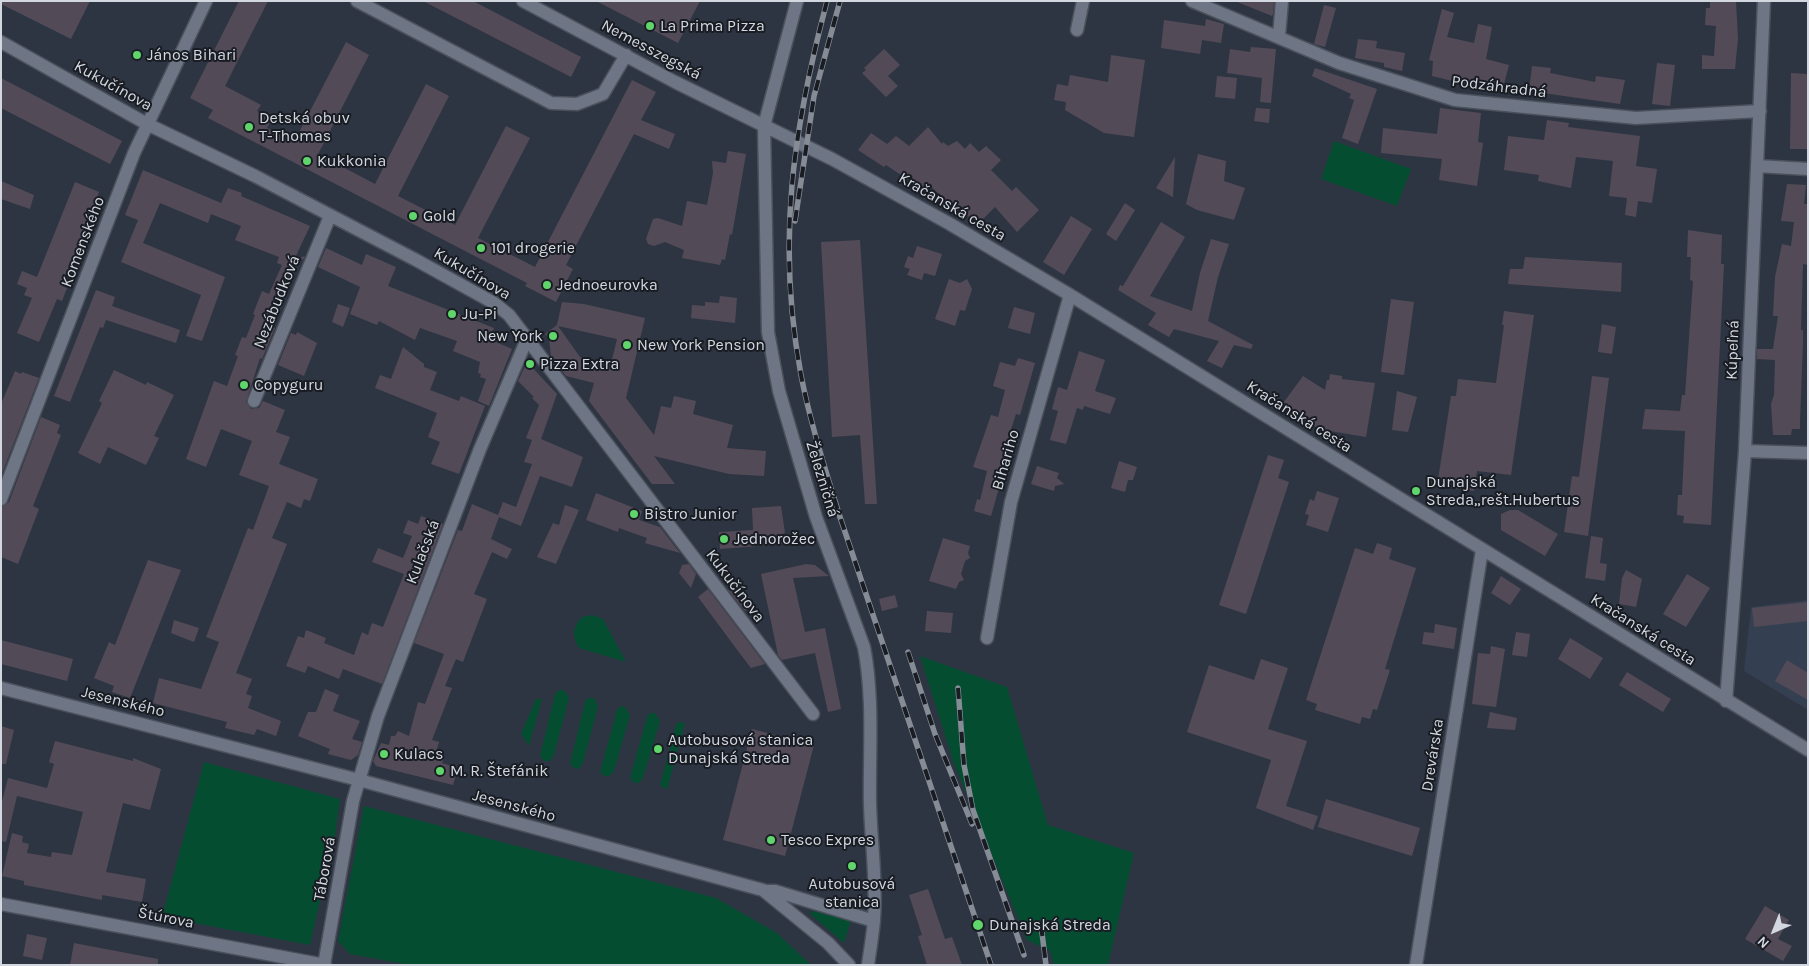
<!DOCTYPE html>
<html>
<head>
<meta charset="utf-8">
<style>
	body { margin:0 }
	#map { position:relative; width:1809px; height:966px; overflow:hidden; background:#2e3542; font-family:Karla,sans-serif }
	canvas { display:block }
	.frame { position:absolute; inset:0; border:2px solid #d3d8e0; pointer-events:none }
	.north { position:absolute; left:1749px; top:906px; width:50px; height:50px; -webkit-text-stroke:4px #191d23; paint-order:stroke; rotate:224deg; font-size:14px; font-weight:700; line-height:20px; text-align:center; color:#d3d8e0 }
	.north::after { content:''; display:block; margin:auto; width:18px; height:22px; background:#d3d8e0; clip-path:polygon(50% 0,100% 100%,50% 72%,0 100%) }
</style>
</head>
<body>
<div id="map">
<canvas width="1809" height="966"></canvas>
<div class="frame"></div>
<div class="north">N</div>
</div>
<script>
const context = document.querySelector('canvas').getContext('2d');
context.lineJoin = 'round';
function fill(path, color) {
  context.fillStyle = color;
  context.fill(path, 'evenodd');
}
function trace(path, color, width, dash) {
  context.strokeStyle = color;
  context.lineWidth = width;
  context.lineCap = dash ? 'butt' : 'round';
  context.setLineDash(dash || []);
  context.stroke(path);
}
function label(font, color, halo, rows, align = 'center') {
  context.font = font + ' Karla,sans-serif';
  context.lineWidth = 4;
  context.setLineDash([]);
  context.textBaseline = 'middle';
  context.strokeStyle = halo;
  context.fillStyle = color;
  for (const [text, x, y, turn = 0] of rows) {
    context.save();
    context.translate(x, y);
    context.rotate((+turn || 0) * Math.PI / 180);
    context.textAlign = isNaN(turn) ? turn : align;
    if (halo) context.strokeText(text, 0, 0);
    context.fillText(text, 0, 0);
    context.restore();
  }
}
const built = new Path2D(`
	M1808,600V710L1744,671L1751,607Z`);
const green = new Path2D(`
	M1334,141L1411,169L1397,206L1321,179Z
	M592,615L603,619L626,662L579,648C572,636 572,627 582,617Z
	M920,656L1007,687L1048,825L1134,853L1108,965H1054L1050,951L1027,940L953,761Z
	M559,690H564L569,698L554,755L550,761H544L540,756L555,694Z
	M588,698H594L598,706L583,763L579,769L574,768L570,764L585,702Z
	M536,699H542L529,746L521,734Z
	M620,706L625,707L630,715L614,771L609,776H604L600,772L617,710Z
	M650,713H655L660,721L643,778L639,783H634L630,778L647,717Z
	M679,722L685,723L667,790L660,785L676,725Z
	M204,762L340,799L335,836L310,945L162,917Z
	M364,806L716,898L777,933L811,965H410L350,954L338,941Z
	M812,911L851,920L844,943L810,914Z`);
const building = new Path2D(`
	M1,1H90L71,39L1,4Z
	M239,1H268L225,86L261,105L257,111L272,119L267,128L294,142L346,42L369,55L318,154L375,184L426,84L449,96L398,196L455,225L506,126L530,138L478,238L535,267L632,80L656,92L641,120L675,134L669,149L634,134L566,265L573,269L556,302L525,286L527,283L208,118L213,110L190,98Z
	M423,1H473L581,57L571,77Z
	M596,1H700L678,43Z
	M1235,1H1274L1273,14L1272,16Z
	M1710,1H1736L1738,39L1735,69H1702V55L1714,56L1716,26L1705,25L1706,8H1710Z
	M1324,5L1336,8L1325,47L1314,44Z
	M1442,9L1454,13L1447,37L1474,43L1478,24L1492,27L1486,59L1509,65L1503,88L1485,82L1484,85L1465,81V84L1432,76L1433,61L1429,60Z
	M1206,19L1224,24L1221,43L1202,40L1200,54L1161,48L1164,20L1205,26Z
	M1358,39L1377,41L1376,48L1405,53L1402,71L1384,67V63L1355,58Z
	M1251,47L1276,49L1271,103L1260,102L1262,78L1227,73L1230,49L1250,52Z
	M884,49L900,65L888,76L898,86L886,97L862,73L866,70L864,68Z
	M1111,55L1145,60L1134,137L1104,133L1065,110L1066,102L1054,100L1057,84L1068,86L1070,75L1108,82Z
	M1657,63L1675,65L1670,106L1652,104Z
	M1532,66L1551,68L1550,73L1595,82L1596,76L1625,80L1620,104L1529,91Z
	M1315,68L1377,89L1358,144L1342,138L1354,100L1349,98L1351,94L1312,76Z
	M1791,73L1808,74V149H1790Z
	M1217,76L1237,78L1235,99L1215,97Z
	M1,78L122,141L110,164L1,108Z
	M1256,108L1270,109L1269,123L1254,121Z
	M1440,108L1481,113L1478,142L1483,143L1477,186L1439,180L1442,159L1381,153L1383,128L1437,134Z
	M1547,120L1569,123L1568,127L1640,136L1636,166L1657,169L1652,203L1638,201L1636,217L1625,215L1627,198L1609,196L1613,161L1576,157L1571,188L1538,181L1539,175L1504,170L1508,136L1544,140Z
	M928,127L942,144L943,142L948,146L957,141L965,149L970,143L979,152L986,146L1001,160L991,170L1012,191L1016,187L1039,210L1017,232L995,207L979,223L956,209L928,184L922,189L886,165L884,167L858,150L871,133L887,144L896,136L909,146Z
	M728,151L746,154L732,235L730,234L725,260L722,259L720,265L682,258L684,250L665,242L654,246L648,244L646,239L653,219L658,218L682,226L687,201L707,205L713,173L712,161L726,163Z
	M1198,154L1226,161L1224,181L1245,188L1234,220L1197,210L1186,204Z
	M1175,157L1173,197L1156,188Z
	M143,170L221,203L228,188L242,193L241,196L310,226L294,260L305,256L303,260L300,258L283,299L273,327L275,328L262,359L260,358L246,402L251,409L259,408L263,401L285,410L276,432L290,437L279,464L318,479L310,501L304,499L301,508L287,502L272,538L287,544L236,673L252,679L246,694L252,696L248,708L281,721L276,736L257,729L254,735L225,728L227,722L153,703L159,678L201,689L219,642L206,637L248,528L253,530L269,486L239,475L252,441L221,429L206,467L186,459L214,381L227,386L238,356L235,355L242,337L246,338L255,315L253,314L262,291L269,294L282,265L277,263L279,257L235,240L241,226L211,214L208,223L160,203L143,243L225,277L202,341L186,336L201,295L121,262L138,220L125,215Z
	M1,181L34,195L30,209L1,199Z
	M75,182L99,192L62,286L67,288L62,301L57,299L39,342L17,333L32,298L24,295L27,288L17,284L22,271L37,277Z
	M1787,184L1806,185L1804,204H1808V265L1803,264L1801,330H1803V343L1800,422V429H1792L1791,435H1773L1771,404L1774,395L1775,360L1757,359V349H1773L1778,316H1773L1775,277L1782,244L1791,246L1794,222L1781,221Z
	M1125,203L1135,210L1116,241L1106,234Z
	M1071,216L1092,229L1064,275L1043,262Z
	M1161,222L1185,237L1150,296L1192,311L1200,273L1211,239L1229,244L1218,277L1208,321L1253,345L1251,349L1234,345L1222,368L1207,361L1219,341L1174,329L1169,337L1148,325L1156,313L1118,290L1120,285L1123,286Z
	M1688,230L1722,235L1721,264H1724L1711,525L1683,523L1684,516L1677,515L1678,495H1682L1685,431L1642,429L1645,409L1680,411L1682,395H1685L1693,281L1690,280L1691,257H1687Z
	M860,240L877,504H865L860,435L832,437L821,242Z
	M917,246L942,254L935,276L924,273L922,280L907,275L910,269L904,267L908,256L913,258Z
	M326,248L362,265L366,254L396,267L388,286L494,328L489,339L512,349L489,406L478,401L486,379L480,377L481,374L478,373L480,362L453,351L457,341L420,328L415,340L379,321L377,325L350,314L360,287L318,267Z
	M1525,257L1622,263L1621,292L1508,284L1510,269H1523Z
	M949,279L960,283L967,279L972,289L965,311L960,310L955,326L935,319Z
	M96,290L115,297L112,306L180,330L176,343L106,320L103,328L100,327L70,402L54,396Z
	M720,296L737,298L735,323L691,318L692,305L705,306V302L719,303Z
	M1391,299L1414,302L1404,375L1381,372Z
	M562,302L584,304L645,318L626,398L654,435L661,406L671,408L674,396L696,401L693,414L733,425L727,448L766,451L764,476L729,474L654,456L675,484H652L589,401L594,383L566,376L551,356L549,339L545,334L557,325ZM558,326L617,339L611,364L580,357Z
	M338,304L350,308L343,327L332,322Z
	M1014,307L1035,313L1030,334L1008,328Z
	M1504,311L1534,315L1511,475L1477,471L1474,491L1437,486L1451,396H1456L1458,379L1496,383L1504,325H1502Z
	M1602,324L1616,327L1612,354L1598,352Z
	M297,332L317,343L304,376L278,365L291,333L296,335Z
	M403,347L424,364V367L437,372L430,390L459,401L461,396L485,406L459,474L431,464L440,442L428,437L437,413L375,388L380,375L391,379Z
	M1079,351L1105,360L1095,391L1116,398L1110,414L1084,406L1083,410L1077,408L1066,444L1050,440L1058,411L1052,409L1058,387L1067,390Z
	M1018,358L1035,363L1020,415L1016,414L1003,454L1008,456L991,516L974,511L977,499L980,500L987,471L973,467L991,415L998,417L1005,390L993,386L1000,362L1015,366Z
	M527,362L557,394L541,439L583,457L572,487L540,476L521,526L499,517L491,539L512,549L507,559L492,552L474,594L487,599L463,662L456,659L445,686L452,688L432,740L439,742L436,752L444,758L442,763L458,768L453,785L376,766L373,761L381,743L389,745L391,736H395L398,731L409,736L418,702L425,704L444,654L414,643L458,530L462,531L472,504L498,515L503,502L516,507L532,464L524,462L532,440L526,438L539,405L532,398L534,397L518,381Z
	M114,370L146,385L147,382L174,395L154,436L159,438L146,465L108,447L100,464L78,453L102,403L99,401Z
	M15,371L21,374L22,372L39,378L1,476V404Z
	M1330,374L1342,376V379L1375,383L1366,437L1330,431L1328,434L1281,406L1303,376L1325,390L1327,380H1329Z
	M1592,376L1609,378L1588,536L1564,532L1572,476L1579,477Z
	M1397,391L1417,397L1408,432L1392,430Z
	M41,417L60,425L57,433L61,435L33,506L39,509L18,564L1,557V507L9,502Z
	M1268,455L1284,460L1278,478L1289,482L1246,614L1219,605Z
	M1119,461L1137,467L1133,480H1128L1125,492L1111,488Z
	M1037,466L1059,473L1057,478L1064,484L1055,486L1054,491L1031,484Z
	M1317,491L1339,498L1328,532L1306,525L1309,515L1305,514L1310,499L1314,501Z
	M596,493L642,511L639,520L660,527L680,553L645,543L647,538L619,528L618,532L586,520Z
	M565,505L579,510L556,564L537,557L553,523L559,525Z
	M781,506L785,533L782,534L783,544L720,549L719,532L753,530L752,508Z
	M1510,510H1518L1558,534L1545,556L1501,530V514Z
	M421,516L443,524L382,684L343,669L339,679L308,666L305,673L286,666L298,636L304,638L306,630L326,638L324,643L354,655L362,632L368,635L372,623L383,627L404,574L372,562L378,548L403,558L412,536L403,533L408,520L418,524Z
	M1591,536L1603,538L1600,563L1607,564L1605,581L1585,578Z
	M943,538L970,546L968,553L970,558L965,561L961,574L964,580L959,582L956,589L929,581Z
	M1377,543L1392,548L1389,559L1416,568L1385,669L1390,670L1377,710L1373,709L1370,719L1362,717L1360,724L1315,710L1317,704L1306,700L1355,548L1373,554Z
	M148,560L181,570L130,698L112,692L114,686L94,678L109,642L115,645Z
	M689,564L696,574L691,588L679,573L682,565Z
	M806,564L815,565L829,576L793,578L805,632L825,628L841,709L828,712L815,653L782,660L778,655L761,574Z
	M1626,570L1642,579L1636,607L1619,604L1622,578Z
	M1687,574L1710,588L1686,627L1663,614Z
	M1501,576L1521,589L1510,605L1491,593Z
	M738,583L754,604L745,611L728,590Z
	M708,589L765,664L751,668L738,651L698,597Z
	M895,595L898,607L882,611L879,599Z
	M1808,602V621L1754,627L1752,608Z
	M927,611L953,613L951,633L925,631Z
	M174,620L199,628L194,642L171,633Z
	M1435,624L1457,628L1454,649L1422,644L1424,632L1434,633Z
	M1516,632L1530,634L1527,657L1512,655Z
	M1570,638L1603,658L1590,679L1558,659Z
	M1,640L73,659L67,681L1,664Z
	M1491,646L1505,649L1496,707L1472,704L1478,653L1490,654Z
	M1261,659L1288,668L1268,729L1307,741L1286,806L1318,816L1313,830L1256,808L1271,760L1187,732L1209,665L1254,680Z
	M1787,660L1808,673V700L1775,681Z
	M1627,672L1671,699L1663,712L1619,685Z
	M325,689L339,695L333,711L360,721L352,739L362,742L358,755L351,760L328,754L330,749L298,736L308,712H316Z
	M1490,712L1517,718L1515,730L1487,728Z
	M1,726L14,730L6,764H1Z
	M752,729L814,745L785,856L723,840Z
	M55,741L133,761V758L161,769L150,810L123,803L106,872L146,879L142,902L102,895V900L46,889L24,885V881L2,876L12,833L23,836L22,842L29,844L27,853L51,857L52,852L72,855L83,812L17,796L6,842L1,841V805L8,778L47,788L54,764L49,762Z
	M1326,799L1420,828L1412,856L1318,827Z
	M928,889L945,939L952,937L962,965H927L918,936L922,935L909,895Z
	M1765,906L1789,920L1778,939L1792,946L1783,961L1745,939Z
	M27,934L47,938L42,960L23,956Z
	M74,943L158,959V965H70Z`);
const minor = new Path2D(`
	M357,1L551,103L577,104L603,94L626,55
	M523,1L675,82L832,159L950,224L1070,295L1808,750
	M797,1L764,126L768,332L779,391L816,517L864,647C874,699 869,752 870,804C871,842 877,881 874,919C873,934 870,950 868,965
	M1192,1L1339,63L1455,100L1636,118L1760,111
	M1077,30L1083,1
	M1279,36L1282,1
	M1,42L147,124L255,176L416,260L494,303L509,315L813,714
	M1757,166L1808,169
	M254,401L330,216
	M1745,451L1808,453
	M1,499L134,153L206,1
	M987,638L1011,502L1070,295
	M1,688L359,780L763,890L828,943L849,965
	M1726,701L1745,451L1764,1
	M764,891H775L874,921
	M1,904L325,965
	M324,965L353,801L378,716L480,449L527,339
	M1416,965L1482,550`);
const rail = new Path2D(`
	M827,1C793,130 776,242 801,375C810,422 825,468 839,514L991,965
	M795,221L814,96L840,1
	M908,652L935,734L972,824
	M958,688L964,765L973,810L1024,955
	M1041,925L1046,965`);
const markers = [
	[650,26,5,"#60d56b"],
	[137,55,5,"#60d56b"],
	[249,127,5,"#60d56b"],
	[307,161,5,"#60d56b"],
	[413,216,5,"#60d56b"],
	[481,248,5,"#60d56b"],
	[547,285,5,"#60d56b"],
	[452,314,5,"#60d56b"],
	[553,336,5,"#60d56b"],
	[627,345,5,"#60d56b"],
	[530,364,5,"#60d56b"],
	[244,385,5,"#60d56b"],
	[1416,491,5,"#60d56b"],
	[634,514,5,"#60d56b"],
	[724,539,5,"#60d56b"],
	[658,749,5,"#60d56b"],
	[384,754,5,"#60d56b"],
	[440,771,5,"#60d56b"],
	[771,840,5,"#60d56b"],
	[852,866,5,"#60d56b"],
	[978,925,6,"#60d56b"]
];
const poiNames = [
	["La Prima Pizza",660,26],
	["János Bihari",147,55],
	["Detská obuv",259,118],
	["T-Thomas",259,136],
	["Kukkonia",317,161],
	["Gold",423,216],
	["101 drogerie",491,248],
	["Jednoeurovka",557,285],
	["Ju-Pi",462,314],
	["New York",543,336,"right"],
	["New York Pension",637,345],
	["Pizza Extra",540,364],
	["Copyguru",254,385],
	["Dunajská",1426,482],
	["Streda,,rešt.Hubertus",1426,500],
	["Bistro Junior",644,514],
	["Jednorožec",734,539],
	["Autobusová stanica",668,740],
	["Dunajská Streda",668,758],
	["Kulacs",394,754],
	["M. R. Štefánik",450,771],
	["Tesco Expres",781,840],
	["Autobusová",852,884,"center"],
	["stanica",852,902,"center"],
	["Dunajská Streda",989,925]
];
const streetNames = [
	["Nemesszegská",651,50,28],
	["Kukučínova",113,86,29],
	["Podzáhradná",1499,87,7],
	["Kračanská cesta",952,207,30],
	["Komenského",83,242,-69],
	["Kukučínova",472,274,31],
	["Nezábudková",277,302,-68],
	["Kúpeľná",1733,350,-88],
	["Kračanská cesta",1299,417,32],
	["Bihariho",1006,460,-74],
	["Železničná",822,479,73],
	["Kulačská",423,552,-69],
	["Kukučínova",735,586,53],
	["Kračanská cesta",1643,630,32],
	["Jesenského",123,702,14],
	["Drevárska",1433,755,-81],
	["Jesenského",514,806,15],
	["Táborová",325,869,-80],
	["Štúrova",166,918,11]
];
fill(built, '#353f52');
fill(green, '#044d31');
fill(building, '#534a58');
trace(minor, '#4b515c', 15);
trace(minor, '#6e7685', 12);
trace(rail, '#868c96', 5.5);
trace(rail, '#191d23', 4, [11]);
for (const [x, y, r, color] of markers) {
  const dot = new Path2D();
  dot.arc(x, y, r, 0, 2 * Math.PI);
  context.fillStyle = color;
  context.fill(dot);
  trace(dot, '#191d23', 2);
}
label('16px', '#d3d8e0', '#191d23', poiNames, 'left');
label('16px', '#d3d8e0', '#191d23', streetNames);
</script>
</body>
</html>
